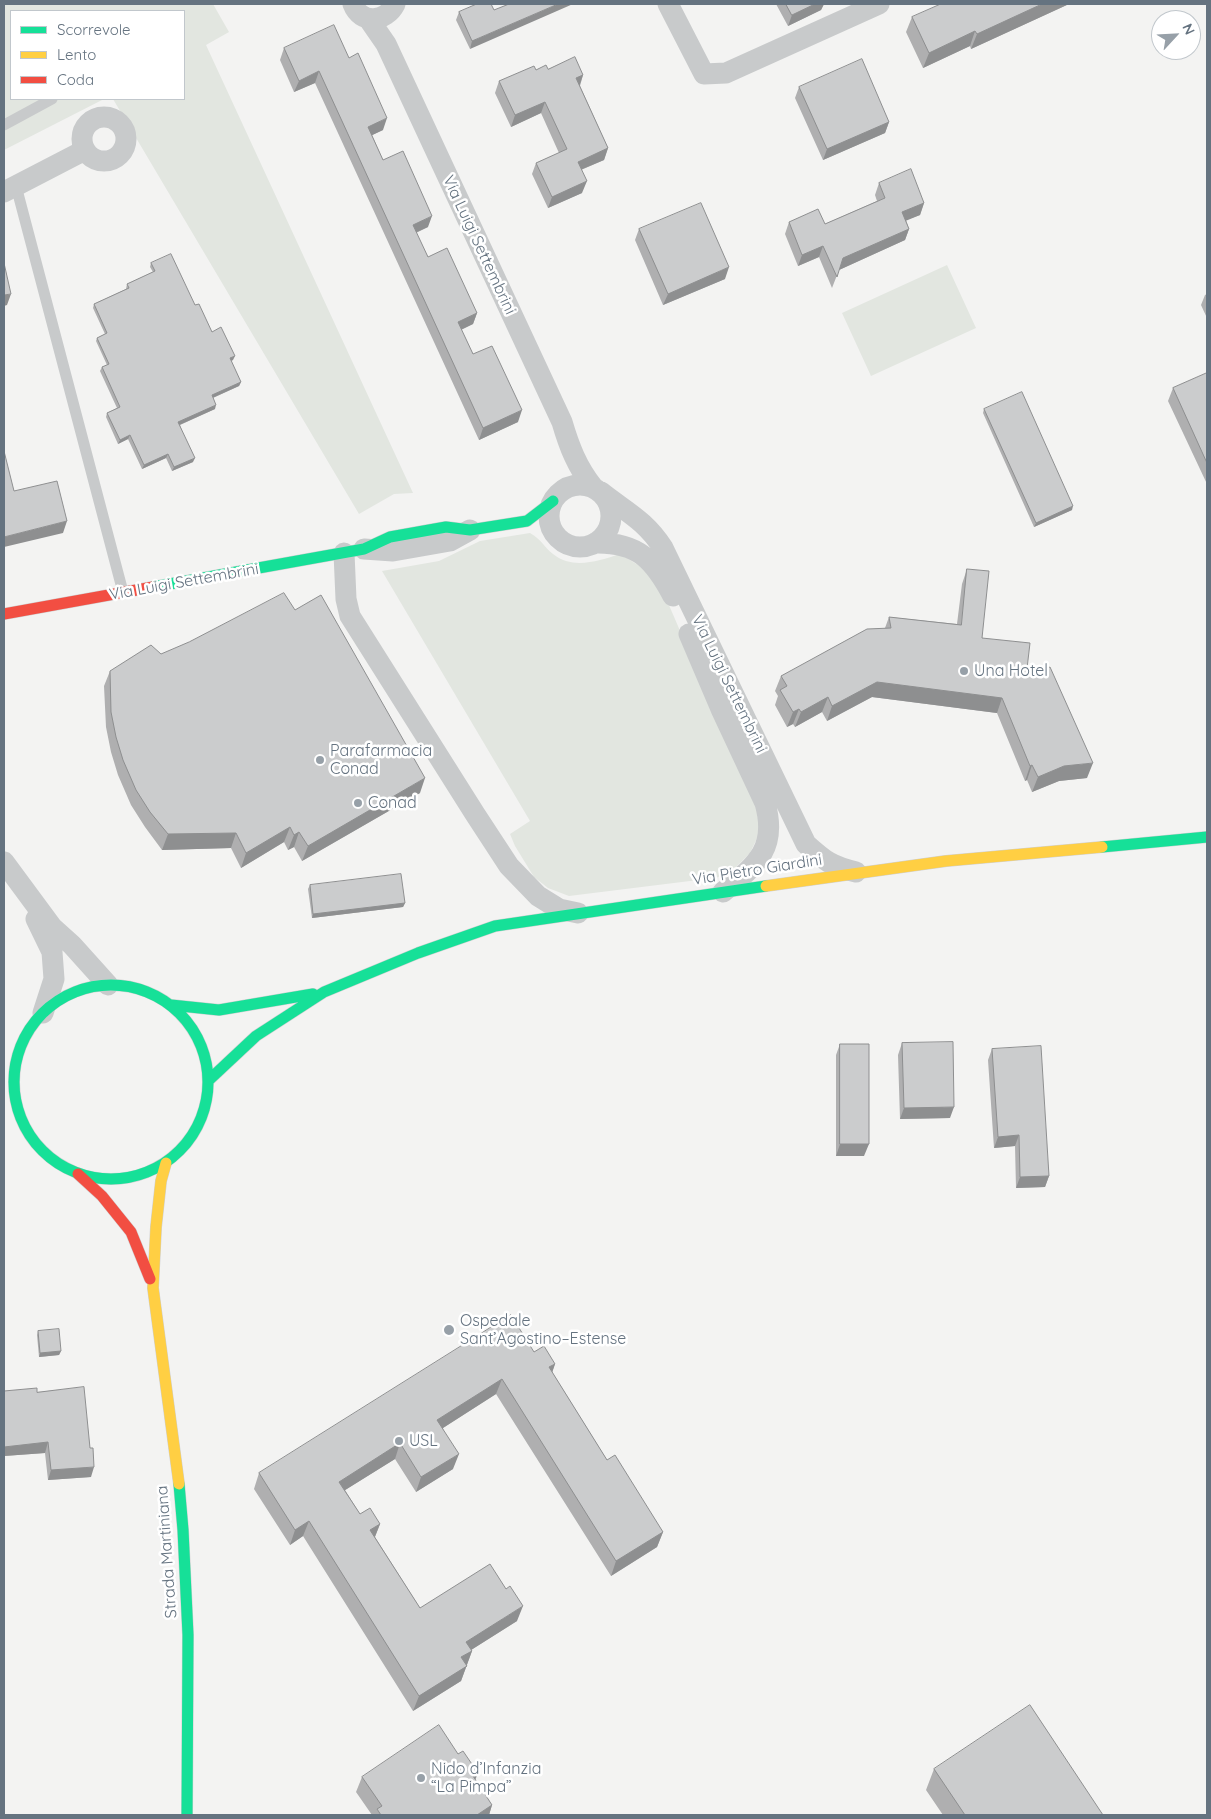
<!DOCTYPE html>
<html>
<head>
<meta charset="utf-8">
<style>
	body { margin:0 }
	#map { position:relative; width:1211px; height:1819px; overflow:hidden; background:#f3f3f2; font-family:Quicksand,sans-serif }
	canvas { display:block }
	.frame { position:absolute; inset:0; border:5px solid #657380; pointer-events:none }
	.legend { position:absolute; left:10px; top:10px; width:175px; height:90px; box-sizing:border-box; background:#fff; border:1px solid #c1c7cc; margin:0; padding:6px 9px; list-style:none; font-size:15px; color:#657380 }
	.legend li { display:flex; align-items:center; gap:10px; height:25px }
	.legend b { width:25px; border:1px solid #c1c7cc }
	.north { position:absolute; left:1151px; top:10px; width:50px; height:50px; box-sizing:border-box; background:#fff; border:1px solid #c1c7cc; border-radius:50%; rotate:65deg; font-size:14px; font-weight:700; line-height:20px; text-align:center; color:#657380 }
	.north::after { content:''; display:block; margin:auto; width:18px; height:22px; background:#97a0a8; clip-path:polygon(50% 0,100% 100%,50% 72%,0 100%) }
</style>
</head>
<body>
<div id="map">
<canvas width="1211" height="1819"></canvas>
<div class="frame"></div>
<ul class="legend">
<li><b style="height:6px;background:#16e098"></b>Scorrevole</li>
<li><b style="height:6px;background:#ffcf43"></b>Lento</li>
<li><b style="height:6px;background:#f24e42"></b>Coda</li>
</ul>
<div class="north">N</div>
</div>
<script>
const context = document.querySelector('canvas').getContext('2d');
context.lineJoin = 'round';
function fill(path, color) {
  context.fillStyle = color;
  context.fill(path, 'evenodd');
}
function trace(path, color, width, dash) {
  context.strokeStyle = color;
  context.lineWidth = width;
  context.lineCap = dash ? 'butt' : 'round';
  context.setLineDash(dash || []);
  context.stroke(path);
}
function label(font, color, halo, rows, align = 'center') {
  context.font = font + ' Quicksand,sans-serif';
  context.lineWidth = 5;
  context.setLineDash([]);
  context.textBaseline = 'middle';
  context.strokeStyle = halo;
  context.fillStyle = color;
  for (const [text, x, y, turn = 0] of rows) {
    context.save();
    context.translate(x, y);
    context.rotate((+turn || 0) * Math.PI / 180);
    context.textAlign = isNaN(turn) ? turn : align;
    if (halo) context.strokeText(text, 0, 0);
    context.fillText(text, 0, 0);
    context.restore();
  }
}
const green = new Path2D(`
	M4,4H213L229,32L206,45L413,493L394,494L359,514L113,99H184V11H11V99H104L4,150Z
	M947,265L976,328L871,376L842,313Z
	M530,533C543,541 543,546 553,554C573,570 598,561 620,554L643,568L662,589L757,809L760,832L750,853L732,871L711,880L690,881L569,896L548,888L534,877L515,846L510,834L530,821L382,571L439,561L480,541Z`);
const lane = new Path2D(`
	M4,125L52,99
	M16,186L123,592`);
const street = new Path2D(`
	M353,4C361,25 386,22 395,4
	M668,4L704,74L726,73L879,4
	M368,18L386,44L562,422C569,446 577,467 593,487
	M82 139a22 22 0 1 1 44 0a22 22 0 1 1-44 0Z
	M4,192L85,150
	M549 516a31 31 0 1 1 62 0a31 31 0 1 1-62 0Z
	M601,492C626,512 645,520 663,548L806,844C825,861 831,866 856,872
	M595,543C638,542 654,560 673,596
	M364,549L393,551L450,541L470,530
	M344,553L346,599L350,616L475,814L509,866L538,896L559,909L578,913
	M689,634L721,709L765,803C778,849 756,865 723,892
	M4,862L52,927L72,945L108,985
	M36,919L52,952L54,979L43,1013`);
const fast = new Path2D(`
	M153,587L364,549L390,537L446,527L470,530L527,521L553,501
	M1102,847L1207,837
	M14 1082a97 97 0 1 1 194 0a97 97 0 1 1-194 0Z
	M171,1005L219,1010L313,994
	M209,1080L256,1036L324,992L418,953L495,926L766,886
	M179,1484L183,1530L188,1635L187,1815`);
const slow = new Path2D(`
	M766,886L946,861L1102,847
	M166,1163L161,1181L156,1227L153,1288L179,1484`);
const jam = new Path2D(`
	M4,614L153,587
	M78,1174L102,1196L131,1232L150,1279`);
const wall = new Path2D(`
	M491,4L470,49L456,20L459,12Z
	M776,4H824L821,10L788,26Z
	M1069,4L971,49L970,46L923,68L906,32L912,17Z
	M284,48L349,58L383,130L372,135L383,160L428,227L416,233L428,257L477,313L473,324L461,330L473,354L518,422L479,440L315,83L294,92L280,60Z
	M548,69L583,75L580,86L608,148L604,160L581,170L582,193L548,208L532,174L536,163L559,153L541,113L511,127L495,93L499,81L536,70Z
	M799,87L889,122L885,133L823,160L795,98Z
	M879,183L924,203L920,215L906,220L909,229L905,240L839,270L832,288L819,257L798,266L785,234L789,222L825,224L877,201L875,195Z
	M639,229L725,279L663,305L635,240Z
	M151,263L195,305L212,332L233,360L231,361L241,382L239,386L213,398L215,409L180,425L193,462L172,471L166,458L142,469L128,439L118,444L106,417L107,413L117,408L100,371L102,367L107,365L96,341L97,338L105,334L93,308L94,304L126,289L127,284L153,272L150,267Z
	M1207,294V318L1201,305L1205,295Z
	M1207,373V484L1168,401L1173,388Z
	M984,409L1072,510L1034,527L983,413Z
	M967,569L982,638L1026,677L1087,778L1059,781L1032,792L1027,780L1025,781L997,713L872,697L827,721L822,712L795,727L793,724L787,727L775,705L778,696L775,691L781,676L885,628L889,617L957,624L962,584Z
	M161,654L420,793L302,861L294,847L288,850L284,842L241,868L231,848L162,850L145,827L131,805L118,775L111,752L106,727L104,686L110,671Z
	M310,885L405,903L403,907L312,918L308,889Z
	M902,1043L950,1118L900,1119L898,1055Z
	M840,1044L864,1156H836V1055Z
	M992,1049L1049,1176L1045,1187L1016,1188L1015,1146L994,1148L988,1060Z
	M38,1331L61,1351L59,1355L39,1357L37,1335Z
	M534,1352L555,1364L552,1372L607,1460L663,1532L657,1547L611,1576L496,1394L443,1428L453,1469L416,1492L395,1459L345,1490L360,1514L380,1524L375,1537L420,1608L517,1621L471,1650L472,1651L461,1681L413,1711L303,1536L290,1545L254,1489L259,1473Z
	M4,1391L37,1392L91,1477L48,1480L45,1453L4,1456Z
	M934,1769L1103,1815H943L926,1790Z
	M362,1777L475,1780L492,1805L489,1815H372L356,1792Z`);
const shadedWall = new Path2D(`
	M558,4H573L470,49L472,41Z
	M815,4H824L821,10L788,26L792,15Z
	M1042,4H1069L971,49L977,34Z
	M975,31L970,46L923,68L929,53Z
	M319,71L315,83L294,92L299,81Z
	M583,75L579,87L576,78Z
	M545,102L541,113L511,127L515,115Z
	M387,118L383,130L364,139L368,127Z
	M889,122L885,133L823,160L827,149Z
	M608,148L604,160L573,173L578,162Z
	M587,181L582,193L548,208L552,197Z
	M924,203L920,215L898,224L902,212Z
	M432,216L428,227L408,236L413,225Z
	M909,229L905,240L839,270L843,258Z
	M823,246L819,257L798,266L802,255Z
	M729,267L725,279L663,305L668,294Z
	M11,294L7,305L4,306V295Z
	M477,313L473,324L454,333L458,322Z
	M235,356L233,360L228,362L230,358Z
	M241,382L239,386L210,399L212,395Z
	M216,405L215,409L177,426L178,422Z
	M522,410L518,422L479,440L483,428Z
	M130,435L128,439L118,444L120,440Z
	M168,454L166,458L142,469L144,465Z
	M195,458L193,462L172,471L174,467Z
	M1073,506L1072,510L1034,527L1036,523Z
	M67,521L63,533L4,547V537Z
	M877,682L1002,698L997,713L872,697L827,721L832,706Z
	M828,697L822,712L795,727L801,712Z
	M799,709L793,724L787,727L793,712Z
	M1093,763L1087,778L1059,781L1032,792L1038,777L1064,766Z
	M1032,765L1027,780L1025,781L1030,766Z
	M425,778L420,793L302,861L308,846Z
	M290,827L284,842L241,868L246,853Z
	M299,832L294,847L288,850L294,835Z
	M236,833L231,848L162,850L168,834Z
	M405,903L403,907L312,918L313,914Z
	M954,1107L950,1118L900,1119L904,1108Z
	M1019,1135L1015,1146L994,1148L998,1137Z
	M840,1144H869L864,1156H836Z
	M1049,1176L1045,1187L1016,1188L1020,1177Z
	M61,1351L59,1355L39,1357L40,1353Z
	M555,1364L550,1379L549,1367Z
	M502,1379L496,1394L432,1435L437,1420Z
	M48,1442L45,1453L4,1456V1447Z
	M400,1443L395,1459L334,1497L339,1482Z
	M459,1454L453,1469L416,1492L421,1477Z
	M94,1467L91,1477L48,1480L51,1470Z
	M309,1521L303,1536L290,1545L295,1530Z
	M380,1524L374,1539L370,1530Z
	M663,1532L657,1547L611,1576L616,1561Z
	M523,1606L517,1621L460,1657L466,1642Z
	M472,1651L461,1681L413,1711L419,1696L461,1657Z
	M478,1773L472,1788L473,1776Z
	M492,1805L489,1815H477Z`);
const building = new Path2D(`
	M477,4H491L494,10L509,4H558L472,41L459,12Z
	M786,4H815L792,15Z
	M941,4H1042L977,34L975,31L929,53L912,17Z
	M334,25L349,58L358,53L387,118L368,127L383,160L403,151L432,216L413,225L428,257L447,248L477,313L458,322L473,354L492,346L522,410L483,428L319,71L299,81L284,48Z
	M575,57L583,75L576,78L608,148L578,162L587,181L552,197L536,163L567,149L545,102L515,115L499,81L534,66L536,70L546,65L548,69Z
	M862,59L889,122L827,149L799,87Z
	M911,169L924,203L902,212L909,229L843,258L837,277L823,246L802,255L789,222L818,209L825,224L885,198L879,183Z
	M701,203L729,267L668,294L639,229Z
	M171,254L195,305L199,304L212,332L221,327L235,356L230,358L241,382L212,395L216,405L178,422L195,458L174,467L168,454L144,465L130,435L120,440L107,413L120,407L102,367L109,364L97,338L107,333L94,304L129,288L127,284L155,271L151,263Z
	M4,263L11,294L4,295Z
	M1207,373V463L1173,388Z
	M1022,392L1073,506L1036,523L984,409Z
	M4,451L14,491L57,481L67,521L4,537Z
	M967,569L989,571L982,638L1030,643L1026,677L1050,667L1093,763L1064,766L1038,777L1032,765L1030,766L1002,698L877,682L832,706L828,697L801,712L799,709L793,712L780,690L787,686L781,676L867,629L891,628L889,617L961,625Z
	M284,593L295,610L321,595L425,778L308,846L299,832L294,835L290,827L246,853L236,833L168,834L150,812L136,790L123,760L116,737L111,712L110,671L151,645L161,654L189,642Z
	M401,874L405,903L313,914L310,885Z
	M953,1042L954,1107L904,1108L902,1043Z
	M840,1044H869V1144H840Z
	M1041,1046L1049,1176L1020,1177L1019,1135L998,1137L992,1049Z
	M511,1315L534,1352L544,1346L555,1364L549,1367L607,1460L615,1455L663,1532L616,1561L502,1379L437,1420L459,1454L421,1477L400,1443L339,1482L360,1514L370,1508L380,1524L370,1530L420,1608L490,1564L506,1589L510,1586L523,1606L466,1642L472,1651L461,1657L467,1666L419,1696L309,1521L295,1530L259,1473Z
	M59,1329L61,1351L40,1353L38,1331Z
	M84,1387L90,1448H93L94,1467L51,1470L48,1442L4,1447V1391L37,1388V1392Z
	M1030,1705L1103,1815H965L934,1769Z
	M439,1725L458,1754L463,1751L478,1773L473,1776L492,1805L477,1815H381L377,1809L382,1806L362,1777Z`);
const markers = [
	[964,671,5,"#97a0a8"],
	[320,760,5,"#97a0a8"],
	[358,803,5,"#97a0a8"],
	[449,1330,6,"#97a0a8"],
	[399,1441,5,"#97a0a8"],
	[421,1778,5,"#97a0a8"]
];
const streetNames = [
	["Via Luigi Settembrini",479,245,65],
	["Via Luigi Settembrini",184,582,-10],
	["Via Luigi Settembrini",729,684,64],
	["Via Pietro Giardini",757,870,-9],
	["Strada Martiniana",167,1552,-94]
];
const poiNames = [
	["Una Hotel",974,671],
	["Parafarmacia",330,751],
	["Conad",330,769],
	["Conad",368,803],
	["Ospedale",460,1321],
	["Sant’Agostino–Estense",460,1339],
	["USL",409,1441],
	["Nido d’Infanzia",431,1769],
	["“La Pimpa”",431,1787]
];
fill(green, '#e2e6e0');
trace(fast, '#cfcfd0', 12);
trace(slow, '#cfcfd0', 12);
trace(jam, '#cfcfd0', 12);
trace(lane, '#c8cacb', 11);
trace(street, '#c8cacb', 21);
trace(fast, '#16e098', 11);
trace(slow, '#ffcf43', 11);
trace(jam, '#f24e42', 11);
fill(wall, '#afafb0');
fill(shadedWall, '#8e8f90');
fill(building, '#cbcccd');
trace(building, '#8e8f90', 1);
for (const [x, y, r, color] of markers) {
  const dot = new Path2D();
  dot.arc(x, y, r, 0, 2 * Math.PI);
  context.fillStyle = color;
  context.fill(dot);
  trace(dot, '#fff', 2);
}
label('16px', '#657380', '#fff', streetNames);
label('16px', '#657380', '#fff', poiNames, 'left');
</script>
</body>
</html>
